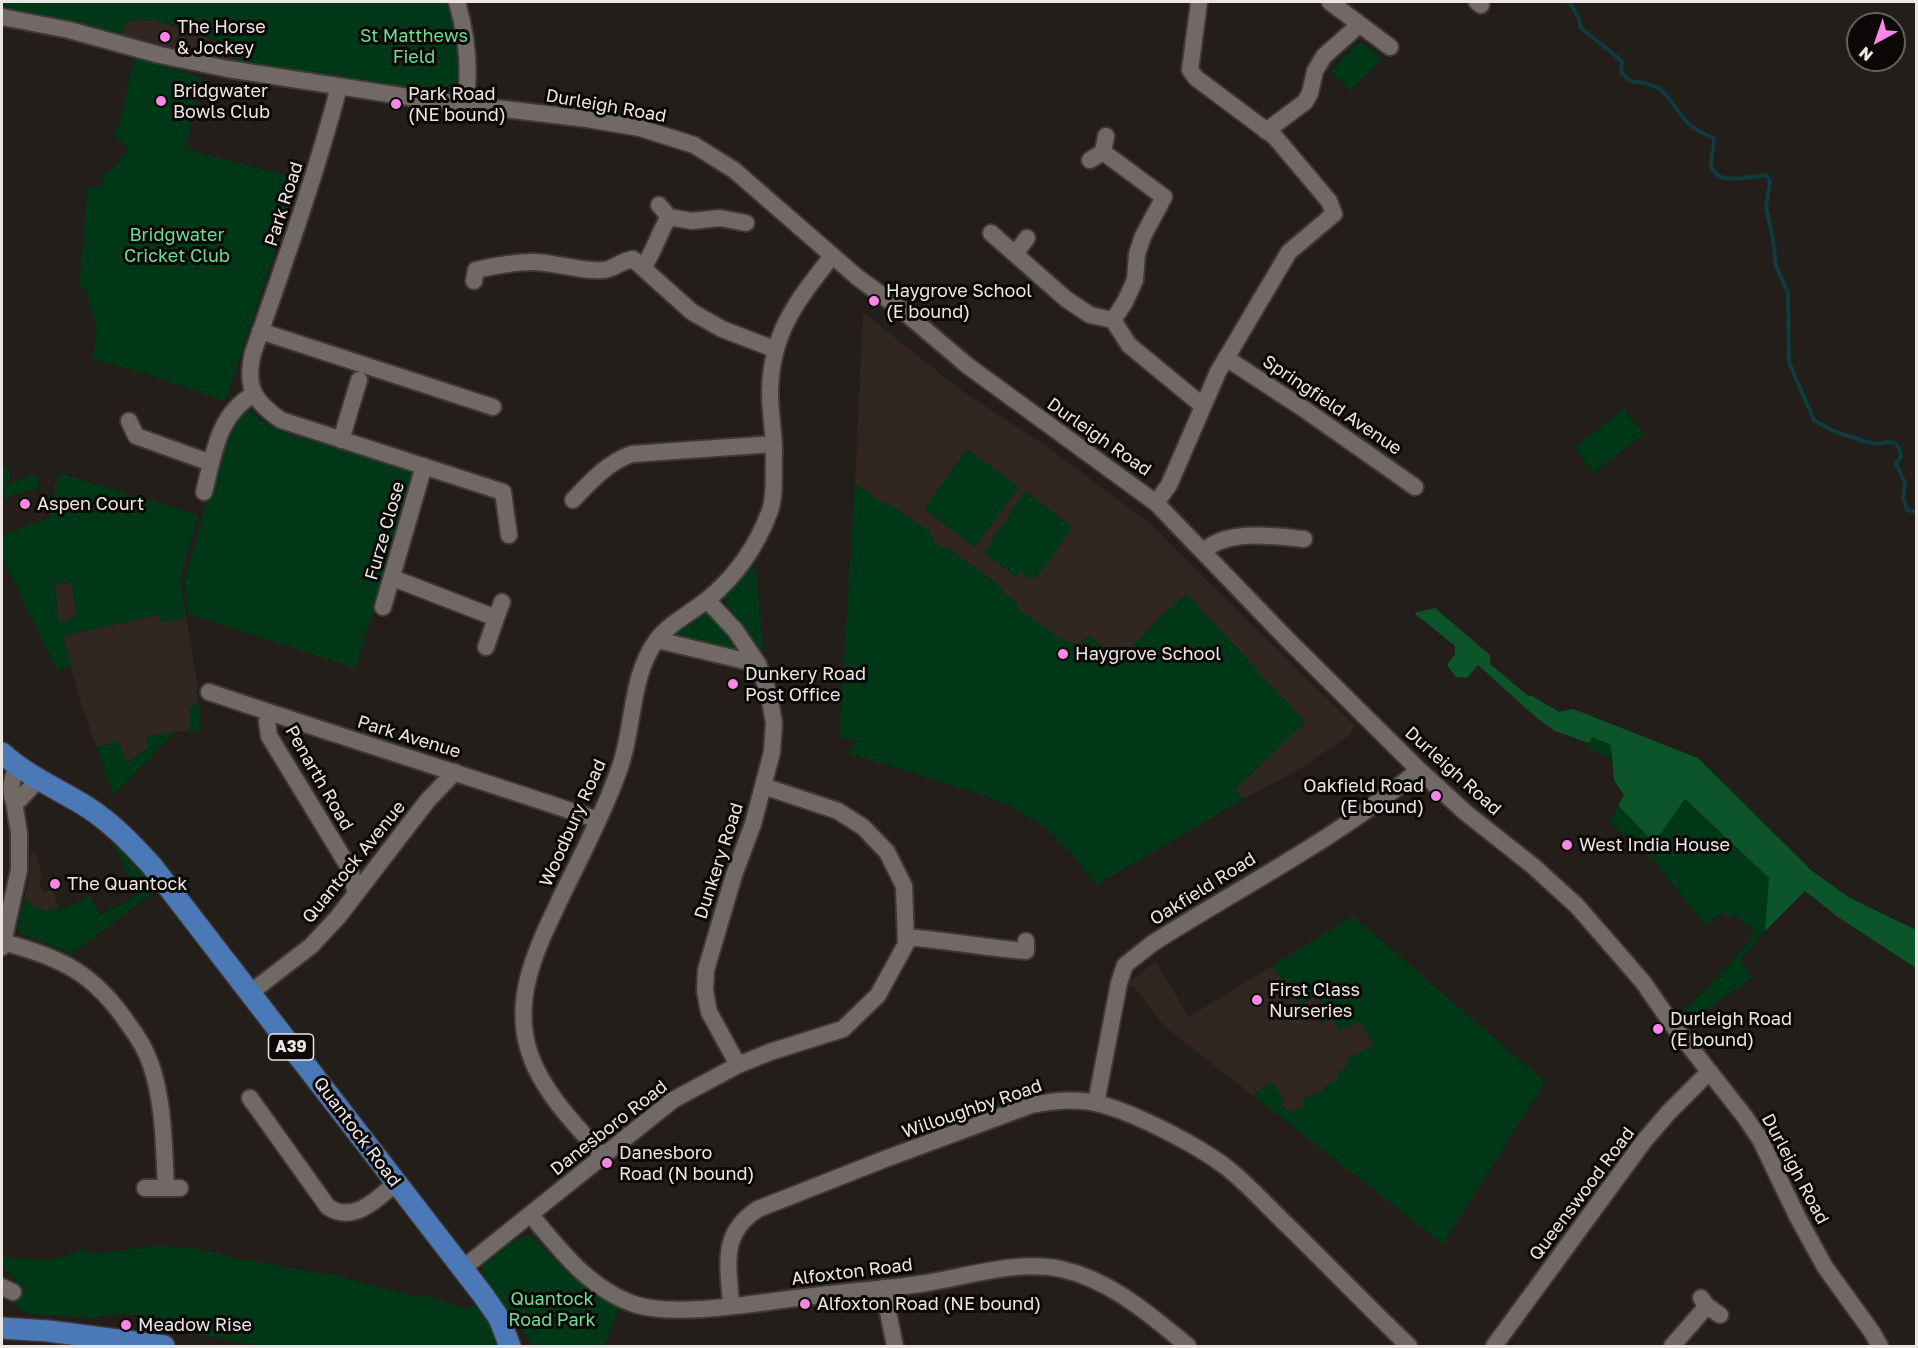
<!DOCTYPE html>
<html>
<head>
<meta charset="utf-8">
<style>
	body { margin:0 }
	#map { position:relative; width:1918px; height:1348px; overflow:hidden; background:#241e1b; font-family:"Golos Text",sans-serif }
	canvas { display:block }
	.frame { position:absolute; inset:0; border:3px solid #ebe6e4; pointer-events:none }
	.north { position:absolute; left:1846px; top:12px; width:60px; height:60px; box-sizing:border-box; background:#0b0807; border:2px solid #65615f; border-radius:50%; rotate:220deg; font-size:16px; font-weight:700; line-height:24px; text-align:center; color:#ebe6e4 }
	.north::after { content:''; display:block; margin:auto; width:21px; height:27px; background:#fa87e7; clip-path:polygon(50% 0,100% 100%,50% 72%,0 100%) }
</style>
</head>
<body>
<div id="map">
<canvas width="1918" height="1348"></canvas>
<div class="frame"></div>
<div class="north">N</div>
</div>
<script>
const context = document.querySelector('canvas').getContext('2d');
context.lineJoin = 'round';
function fill(path, color) {
  context.fillStyle = color;
  context.fill(path, 'evenodd');
}
function trace(path, color, width, dash) {
  context.strokeStyle = color;
  context.lineWidth = width;
  context.lineCap = dash ? 'butt' : 'round';
  context.setLineDash(dash || []);
  context.stroke(path);
}
function label(font, color, halo, rows, align = 'center') {
  context.font = font + ' "Golos Text",sans-serif';
  context.lineWidth = 6;
  context.setLineDash([]);
  context.textBaseline = 'middle';
  context.strokeStyle = halo;
  context.fillStyle = color;
  for (const [text, x, y, turn = 0] of rows) {
    context.save();
    context.translate(x, y);
    context.rotate((+turn || 0) * Math.PI / 180);
    context.textAlign = isNaN(turn) ? turn : align;
    if (halo) context.strokeText(text, 0, 0);
    context.fillText(text, 0, 0);
    context.restore();
  }
}
const built = new Path2D(`
	M144,19L165,23L235,48L233,62L164,49L117,35L124,30L126,22Z
	M863,312L962,391L1046,446L1145,520L1355,726L1350,735L1298,770L1225,809L1070,852L1041,824L1008,805L980,794L848,753L856,741L839,737L854,505Z
	M59,473L198,515L180,580L197,684L201,731L175,732L113,795L81,702L58,622L55,584L54,488Z
	M35,853L43,878L39,880L43,893L52,890L59,908L46,911L36,909L24,898L29,880L31,854Z
	M1353,916L1517,1127L1443,1244L1165,1027L1135,988L1127,985L1155,961L1189,1017Z`);
const green = new Path2D(`
	M2,2H447C458,36 463,62 458,98L233,62L235,48C202,35 163,14 126,22L124,30L117,35L2,11Z
	M1363,43L1382,59L1350,91L1331,72L1354,46Z
	M134,58L202,77L185,149L299,179L225,401L141,372L92,359L97,334L89,301L87,299L88,290L79,288L88,186L98,187L103,183L104,175L109,169L111,170L129,148L113,134L119,126Z
	M1624,409L1644,434L1593,473L1574,447Z
	M245,411L254,413L261,420L284,433L411,469L415,476L355,668L188,614L184,582L201,521L229,423Z
	M967,449L1019,487L975,547L924,509Z
	M2,465L8,469L11,479L6,481L7,485L36,474L40,487L2,499Z
	M59,473L198,515L180,580L185,618L161,623L158,615L63,636L71,665L57,670L2,557V535L49,518ZM71,582L77,614L73,615L74,619L59,622L55,584Z
	M855,483L883,504L886,502C901,513 916,521 931,532L930,535L934,538L933,541L942,548L945,546L1004,589L1002,592L1018,604V609L1066,642L1069,641L1078,646L1088,635L1117,658L1121,657C1128,648 1136,642 1144,634C1158,620 1171,605 1187,594L1305,722L1235,790L1244,799L1096,885L1070,852L1041,824L1008,805L980,794L848,753L856,741L839,737Z
	M1025,491L1073,527L1037,577L1029,578L1020,572L1016,577L984,553Z
	M749,569H756L764,660L743,626L726,604V598L729,593Z
	M701,612C720,613 732,638 742,652L675,640L671,635Z
	M198,699L201,731H189V710Z
	M175,732L113,795L96,747L118,741L127,762L148,748L147,736Z
	M1592,737L1611,745L1612,759L1587,747Z
	M1685,799L1769,878L1765,931L1741,960L1752,977L1685,1027L1677,1017L1718,977L1756,933L1735,914L1730,918L1722,912L1706,926L1654,861L1609,822L1618,805L1654,843Z
	M112,842L158,889L72,954L20,933L17,929L24,898C36,909 43,913 59,908L60,911L90,896L100,915L138,895Z
	M1353,916L1545,1082L1443,1244L1253,1095L1272,1082L1283,1099L1282,1104L1286,1110L1292,1112L1304,1105L1302,1100L1325,1089L1324,1087L1339,1078L1337,1072L1348,1066L1345,1060L1373,1045L1359,1021L1340,1031L1332,1017L1322,1023L1319,1019L1328,1014L1317,996L1300,1006L1273,966Z
	M529,1235C562,1263 577,1288 620,1306L604,1346H534L489,1289L483,1278V1267C497,1254 510,1239 529,1235Z
	M152,1246L182,1247L210,1251L235,1258L332,1275L417,1297C429,1293 436,1300 447,1303C454,1306 461,1306 468,1309L475,1303L486,1318L498,1346H258L172,1330L135,1315L108,1314L93,1318L30,1314L11,1304L16,1278L3,1269V1257L51,1260L84,1250L93,1254Z`);
const forest = new Path2D(`
	M1435,608L1490,655V664L1528,696H1532L1559,712L1573,709L1698,758L1812,871L1850,898L1916,930V968L1838,917L1805,891L1765,931L1769,878L1685,799L1654,843L1618,805L1624,795L1614,780L1611,745L1592,737L1589,743L1555,731L1538,719L1478,665L1467,678L1456,677L1447,665L1455,654V646L1414,613Z`);
const stream = new Path2D(`
	M1569,2L1578,16L1581,28L1622,61L1621,72L1630,81C1670,85 1663,95 1686,121C1693,130 1705,133 1714,139C1714,146 1711,159 1711,163C1714,188 1750,176 1766,175L1770,182L1766,207L1773,239L1776,266L1788,293L1789,362L1814,420L1831,430L1863,441L1877,444L1888,442L1895,443L1899,449L1901,456L1896,464L1905,483L1903,498L1907,510L1916,512`);
const minor = new Path2D(`
	M457,2C467,36 471,69 465,105
	M1330,2L1390,47
	M1477,2L1481,5
	M2,17L69,30L160,55L228,69L421,99L587,119L640,128L694,145L734,170L857,277L902,310L968,366L1156,503L1287,639L1419,770L1466,813L1533,866L1577,906L1643,982L1672,1024L1745,1117L1760,1139L1798,1218L1825,1267L1872,1332L1880,1346
	M339,87C315,178 284,264 253,353C245,386 253,401 281,420L503,492L509,535
	M1266,131L1305,102L1310,93L1315,71L1324,56L1359,25
	M1103,152L1164,197L1143,236L1137,254L1135,280L1125,302L1113,320L1129,345L1203,406
	M1090,160L1103,152L1106,136
	M659,205L669,217
	M991,233L1066,299L1090,315L1113,320
	M1015,254L1027,238
	M644,266C655,250 658,234 669,217L692,221L720,218L746,223
	M474,281L476,270C494,266 514,262 532,262C555,262 581,272 603,270C612,270 621,261 633,259L692,312L722,329L774,349
	M260,331L493,407
	M1226,358L1304,409L1415,487
	M129,421L136,436L211,463
	M341,440L359,380
	M204,492C214,454 217,415 254,394
	M573,500C590,482 608,462 632,454L774,444
	M1156,503L1169,485L1218,372L1289,252L1334,214L1329,201L1275,137L1196,78L1190,70L1199,2
	M1204,551C1227,529 1275,536 1304,539
	M393,578L496,618L486,647
	M707,600L735,630L758,664L769,694L774,723L772,752L753,824L734,875L706,970L705,991L709,1012L738,1065
	M383,607L424,466
	M496,618L502,602
	M657,640L758,664
	M209,692C338,736 468,776 598,820
	M269,713L267,722L269,736L350,869L356,894
	M17,766C12,779 9,789 14,802L20,799L38,780
	M906,937C946,940 986,948 1026,951V941
	M3,942C62,958 94,973 129,1025C138,1037 146,1050 151,1065C164,1103 164,1148 166,1188H180
	M2,947L19,870V833L14,802
	M250,993L311,946L338,917L428,800L455,772
	M250,1098L328,1207C354,1224 377,1199 396,1183
	M1096,1103L1119,983L1125,965L1153,943C1242,886 1338,838 1419,770
	M603,1156C577,1126 545,1095 531,1057C509,999 539,944 563,893C580,859 597,825 611,791C615,780 620,769 623,757C634,718 632,675 656,641C669,623 691,613 708,599C735,577 757,546 769,513C776,498 773,470 774,453C774,432 770,412 770,392C771,332 797,301 832,256
	M145,1188H166
	M531,1215C560,1250 591,1291 637,1305C681,1318 766,1301 813,1296C851,1291 889,1289 926,1283C970,1276 1016,1260 1061,1269C1111,1280 1150,1315 1188,1346
	M462,1269L673,1100L738,1065L770,1052L843,1029L878,995L906,944L904,886L887,852L863,827L838,811L763,786
	M2,1287L13,1292
	M883,1288L895,1346
	M1701,1298L1707,1306L1720,1315
	M731,1306C729,1266 719,1234 758,1209L885,1159L1031,1105C1052,1101 1074,1098 1095,1103C1130,1110 1197,1145 1226,1167C1249,1185 1268,1207 1289,1227C1329,1266 1368,1307 1409,1346
	M1494,1346L1644,1141L1669,1112L1709,1072
	M1672,1346L1707,1306`);
const major = new Path2D(`
	M2,753C27,776 58,789 87,807C112,823 132,844 152,866L483,1295L499,1318L510,1346
	M2,1328L48,1331L164,1346`);
const markers = [
	[165,37,6,"#fa87e7"],
	[161,101,6,"#fa87e7"],
	[396,104,6,"#fa87e7"],
	[874,301,6,"#fa87e7"],
	[25,504,6,"#fa87e7"],
	[1063,654,6,"#fa87e7"],
	[733,684,6,"#fa87e7"],
	[1436,796,6,"#fa87e7"],
	[1567,845,6,"#fa87e7"],
	[55,884,6,"#fa87e7"],
	[1257,1000,6,"#fa87e7"],
	[1658,1029,6,"#fa87e7"],
	[607,1163,6,"#fa87e7"],
	[805,1304,6,"#fa87e7"],
	[126,1325,6,"#fa87e7"]
];
const shields = [
	[291,1047,45]
];
const shieldNames = [
	["A39",291,1047]
];
const poiNames = [
	["The Horse",177,27],
	["& Jockey",177,48],
	["Bridgwater",173,91],
	["Bowls Club",173,112],
	["Park Road",408,94],
	["(NE bound)",408,115],
	["Haygrove School",886,291],
	["(E bound)",886,312],
	["Aspen Court",37,504],
	["Haygrove School",1075,654],
	["Dunkery Road",745,674],
	["Post Office",745,695],
	["Oakfield Road",1424,786,"right"],
	["(E bound)",1424,807,"right"],
	["West India House",1579,845],
	["The Quantock",67,884],
	["First Class",1269,990],
	["Nurseries",1269,1011],
	["Durleigh Road",1670,1019],
	["(E bound)",1670,1040],
	["Danesboro",619,1153],
	["Road (N bound)",619,1174],
	["Alfoxton Road (NE bound)",817,1304],
	["Meadow Rise",138,1325]
];
const parkNames = [
	["St Matthews",414,36],
	["Field",414,57],
	["Bridgwater",177,235],
	["Cricket Club",177,256],
	["Quantock",552,1299],
	["Road Park",552,1320]
];
const streetNames = [
	["Durleigh Road",606,106,10],
	["Park Road",284,204,-72],
	["Springfield Avenue",1332,405,34],
	["Durleigh Road",1099,437,35],
	["Furze Close",385,531,-74],
	["Park Avenue",409,737,17],
	["Durleigh Road",1453,771,42],
	["Penarth Road",319,778,60],
	["Woodbury Road",573,823,-66],
	["Dunkery Road",719,861,-72],
	["Quantock Avenue",354,862,-51],
	["Oakfield Road",1203,889,-32],
	["Willoughby Road",972,1109,-19],
	["Danesboro Road",609,1128,-38],
	["Quantock Road",357,1132,53],
	["Durleigh Road",1795,1169,62],
	["Queenswood Road",1582,1194,-53],
	["Alfoxton Road",852,1272,-7]
];
fill(built, '#322620');
fill(green, '#003716');
fill(forest, '#0c542a');
trace(stream, '#0e3c41', 4);
trace(minor, '#3e3937', 20);
trace(major, '#3e3937', 24);
trace(minor, '#716966', 16);
trace(major, '#4b79b7', 21);
for (const [x, y, r, color] of markers) {
  const dot = new Path2D();
  dot.arc(x, y, r, 0, 2 * Math.PI);
  context.fillStyle = color;
  context.fill(dot);
  trace(dot, '#0b0807', 2);
}
for (const [x, y, w] of shields) {
  const box = new Path2D();
  box.roundRect(x - w / 2, y - 13, w, 26, 4.5);
  context.fillStyle = '#0b0807';
  context.fill(box);
  trace(box, '#ebe6e4', 1.5);
}
label('bold 16px', '#ebe6e4', null, shieldNames);
label('18px', '#ebe6e4', '#0b0807', poiNames, 'left');
label('18px', '#6ede91', '#0b0807', parkNames);
label('18px', '#ebe6e4', '#0b0807', streetNames);
</script>
</body>
</html>
